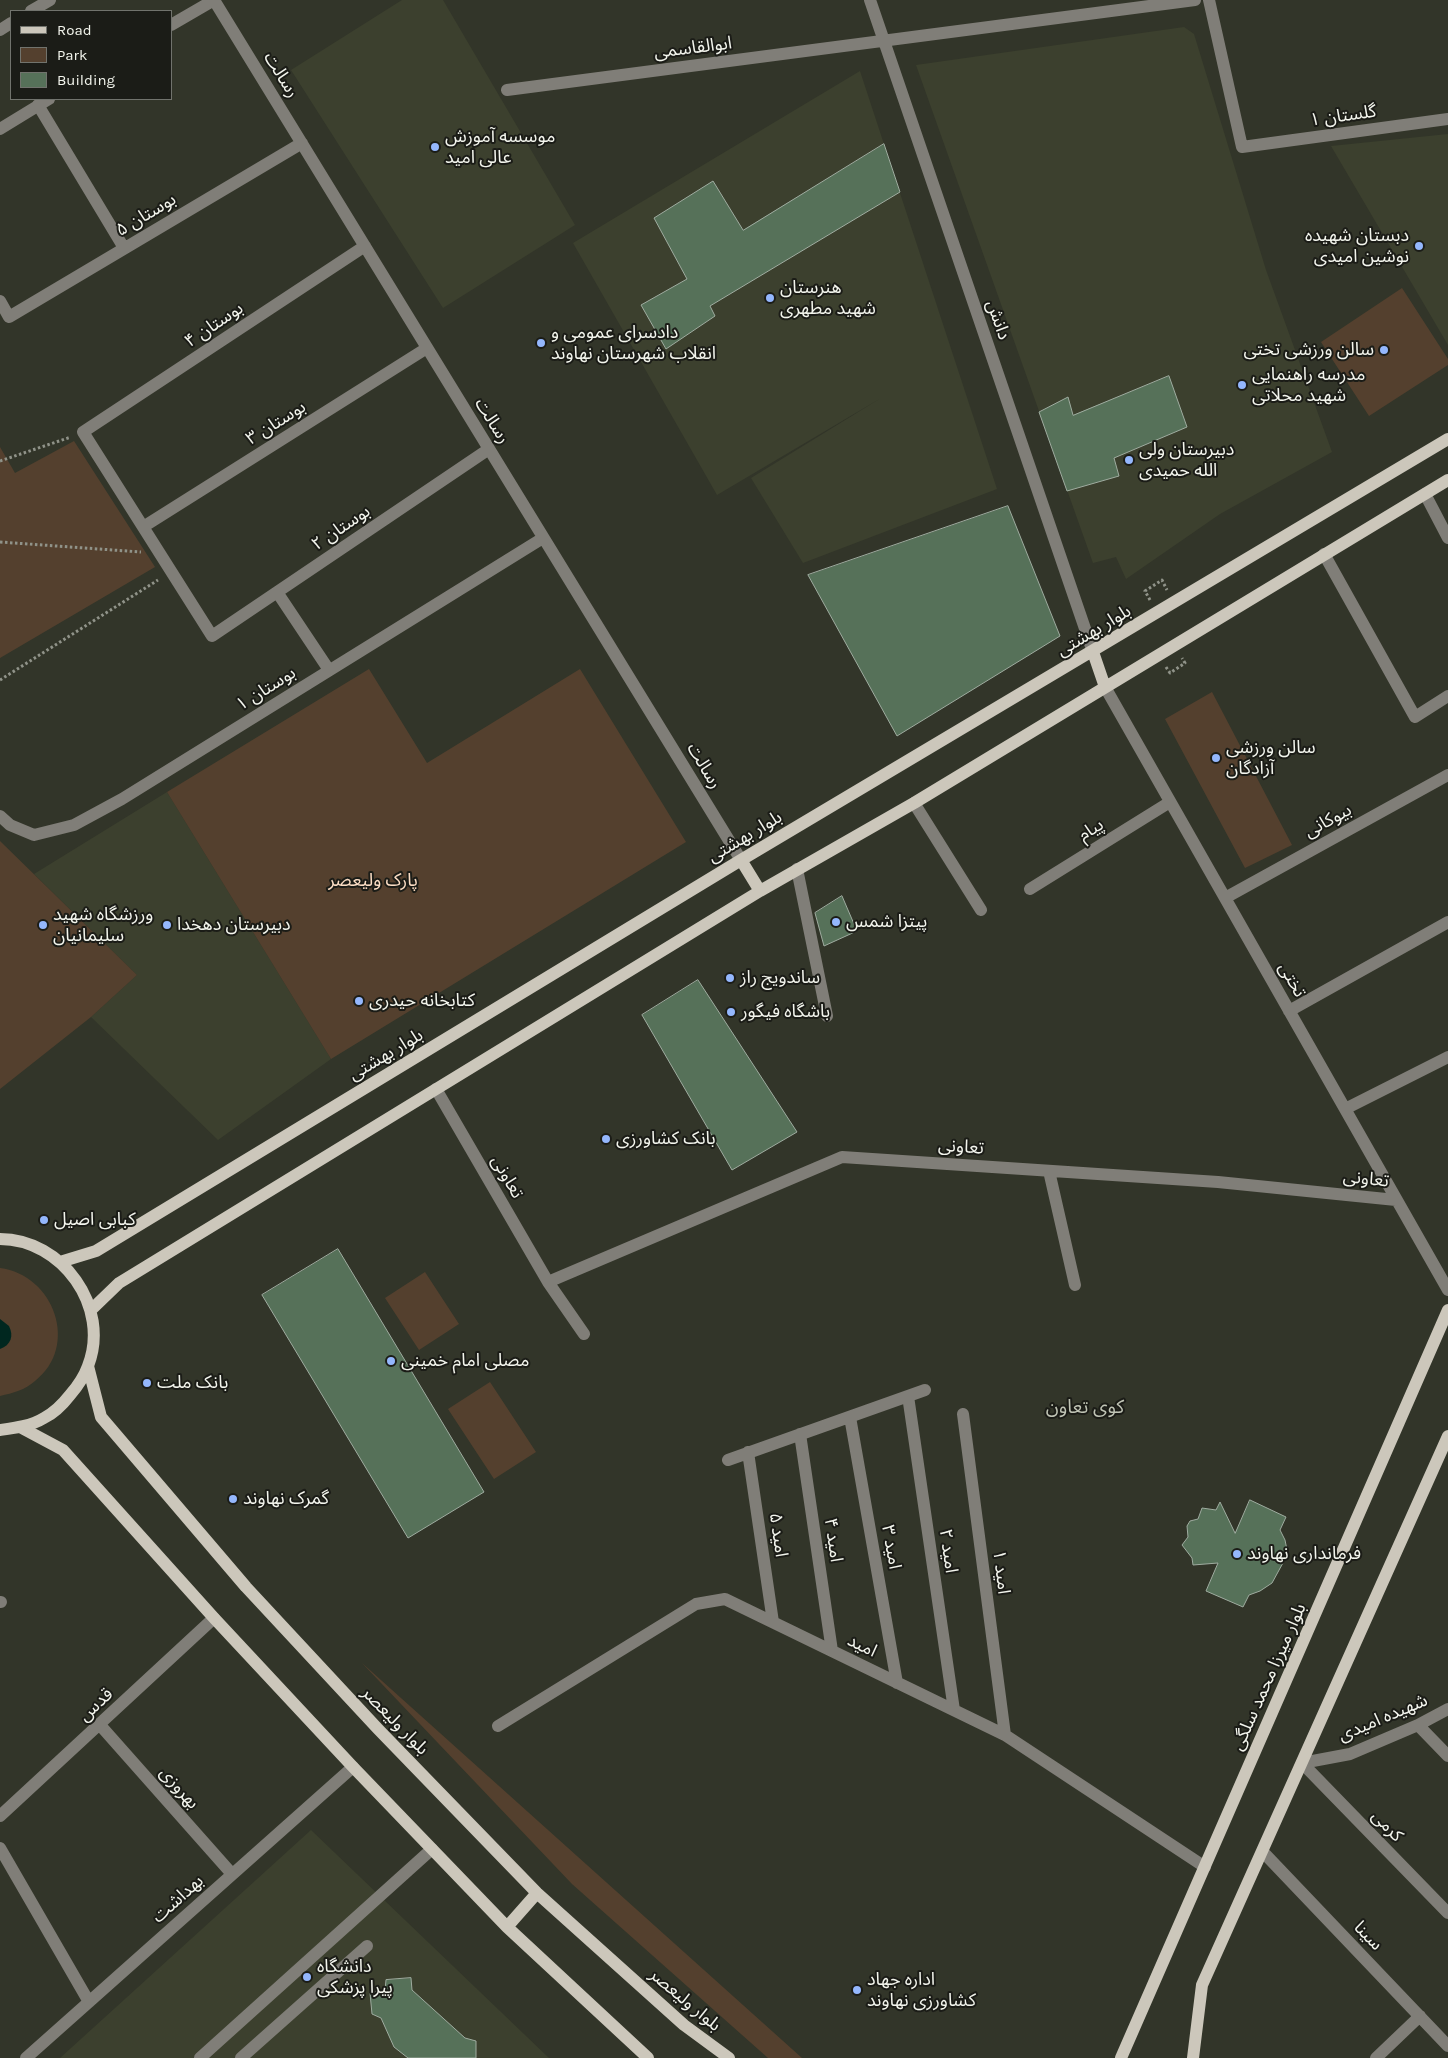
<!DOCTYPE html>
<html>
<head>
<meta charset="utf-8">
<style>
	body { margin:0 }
	#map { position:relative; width:1448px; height:2058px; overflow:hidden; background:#323529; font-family:Karla,sans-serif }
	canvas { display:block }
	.legend { position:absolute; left:10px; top:10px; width:162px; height:90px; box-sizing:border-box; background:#1b1c17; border:1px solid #71736d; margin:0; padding:6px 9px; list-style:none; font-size:15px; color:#f3f5ed }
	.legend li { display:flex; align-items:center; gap:10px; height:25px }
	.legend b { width:25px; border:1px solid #71736d }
</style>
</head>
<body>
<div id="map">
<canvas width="1448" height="2058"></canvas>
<ul class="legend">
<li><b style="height:6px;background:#ccc7bb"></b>Road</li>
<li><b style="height:14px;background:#54402e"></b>Park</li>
<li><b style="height:14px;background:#567159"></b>Building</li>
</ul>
</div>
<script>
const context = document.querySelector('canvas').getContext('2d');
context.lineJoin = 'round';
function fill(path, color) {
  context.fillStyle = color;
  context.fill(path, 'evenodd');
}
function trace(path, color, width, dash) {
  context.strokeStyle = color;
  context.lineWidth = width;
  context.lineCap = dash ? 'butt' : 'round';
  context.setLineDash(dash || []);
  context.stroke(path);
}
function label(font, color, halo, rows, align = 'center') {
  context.font = font + ' Karla,"Noto Sans Arabic",sans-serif';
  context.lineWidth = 4;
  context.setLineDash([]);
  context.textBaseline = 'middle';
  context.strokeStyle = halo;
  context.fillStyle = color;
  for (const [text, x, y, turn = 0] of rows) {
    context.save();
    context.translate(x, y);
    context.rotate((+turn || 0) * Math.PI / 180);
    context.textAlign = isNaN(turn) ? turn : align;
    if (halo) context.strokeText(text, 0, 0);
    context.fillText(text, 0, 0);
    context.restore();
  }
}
const built = new Path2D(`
	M402,0H443L575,225L443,308L291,70Z
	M1184,27L1194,34L1266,270L1332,452L1220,514L1126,579L1116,557L1093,563L916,65Z
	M860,71L997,489L803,563L751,478L881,398L717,495L573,243Z
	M1448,134V345L1331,146Z
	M167,792L331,1059L218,1140L91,1017L137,975L34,874Z
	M311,1830L549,2058H60Z`);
const green = new Path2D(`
	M1402,288L1448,359V365L1369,416L1321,342Z
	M74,441L155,567L0,658V447L15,473Z
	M369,669L427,763L580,669L686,842L331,1059L167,792Z
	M1212,692L1292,845L1245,868L1165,719Z
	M0,841L137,975L91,1017L0,1089Z
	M0,1268C54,1275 80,1346 35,1381C25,1390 13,1393 0,1396Z
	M425,1272L459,1324L419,1350L385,1298Z
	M490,1382L536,1452L494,1479L448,1409Z
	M362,1663L802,2058H768L572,1884Z`);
const water = new Path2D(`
	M0,1319L9,1326C14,1336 11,1345 0,1349Z`);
const building = new Path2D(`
	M884,144L900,192L710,306L715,316L666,349L641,305L687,279L654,218L713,181L743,230Z
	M1169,376L1187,427L1114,458L1119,476L1067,491L1039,412L1068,397L1073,415Z
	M1008,506L1060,636L897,736L808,575Z
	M842,896L857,931L824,946L815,913Z
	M698,980L797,1132L732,1170L642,1015Z
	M338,1249L484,1492L408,1538L262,1295Z
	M1250,1500L1286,1517L1280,1530L1285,1540L1287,1550L1284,1561L1272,1583L1260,1591L1249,1595L1243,1607L1206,1591L1218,1563L1193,1565L1192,1558L1182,1545L1188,1537L1187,1526L1190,1521L1198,1519L1202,1508L1216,1510L1220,1502L1235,1533Z
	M411,1978L412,1990L465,2038L476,2041V2058H408L394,2047L381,2018L372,2014L370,1993L385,1990L386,1980Z`);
const path = new Path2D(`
	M0,461L71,437
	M0,542L141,552
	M1150,600L1145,591L1162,580L1167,590
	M1166,667L1170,673L1185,663L1182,658
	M0,680L158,580`);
const minor = new Path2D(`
	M214,0L741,860
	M870,0L1093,652
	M1209,0L1242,147L1448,119
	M31,11L50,0
	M171,25L214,0
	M0,30L11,23
	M507,90L1195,0
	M38,105L124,248
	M0,129L49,99
	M365,246L83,432L212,636L489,449
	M0,301L9,317L302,143
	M1425,494L1448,538
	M143,527L427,348
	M1324,554L1415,717L1448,696
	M277,592L329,670
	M1105,687L1448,1290
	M914,803L981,910
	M0,816L10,825L34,835L74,825L122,799L543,538
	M797,869L827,1016
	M1030,889L1170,802
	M1225,898L1448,775
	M1289,1011L1448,922
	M436,1089L548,1282L584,1334
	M1345,1109L1448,1057
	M1049,1171L1075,1285
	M548,1282L842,1157L1218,1182L1396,1200
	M908,1396L954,1710
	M963,1414L1005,1735
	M850,1417L897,1683
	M800,1434L832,1651
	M748,1452L773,1622
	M728,1460L925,1390
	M0,1602H1
	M100,1725L232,1874
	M1418,1725L1448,1756
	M498,1726L696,1604L725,1599L1005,1735L1205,1867
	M1302,1763L1448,1913
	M1302,1763L1350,1754L1418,1725L1448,1709
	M0,1816L214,1618
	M0,1848L89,2002
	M1263,1852L1448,2046
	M26,2058L353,1767
	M200,2058L432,1849
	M241,2058L367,1946
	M1376,2058L1420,2016`);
const major = new Path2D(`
	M1093,652L1105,687
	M741,860L760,891
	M0,1239C62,1239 111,1307 88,1366C84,1377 77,1387 70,1395C63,1404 54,1413 44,1418C31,1426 15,1428 0,1430
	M60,1262L96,1251L741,860L1448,439
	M91,1310L119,1283L760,891L914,803L1448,480
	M88,1366L101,1417L246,1587L378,1729L537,1893L684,2025L729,2058
	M20,1427L63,1450L214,1618L353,1767L507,1927L648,2058
	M507,1927L537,1893
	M1121,2058L1448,1310
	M1193,2058L1202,1985L1448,1436`);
const markers = [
	[435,147,5,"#94b7fd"],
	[1419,246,5,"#94b7fd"],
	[770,298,5,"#94b7fd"],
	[541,343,5,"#94b7fd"],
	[1384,350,5,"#94b7fd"],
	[1242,385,5,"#94b7fd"],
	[1129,460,5,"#94b7fd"],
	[1216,758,5,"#94b7fd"],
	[836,922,5,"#94b7fd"],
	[43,925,5,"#94b7fd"],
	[167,925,5,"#94b7fd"],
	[730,978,5,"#94b7fd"],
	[359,1001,5,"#94b7fd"],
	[731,1012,5,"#94b7fd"],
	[606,1139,5,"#94b7fd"],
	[44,1220,5,"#94b7fd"],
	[391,1361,5,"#94b7fd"],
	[147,1383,5,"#94b7fd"],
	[233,1499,5,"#94b7fd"],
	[1237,1554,5,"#94b7fd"],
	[307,1977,5,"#94b7fd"],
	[857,1990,5,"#94b7fd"]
];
const streetNames = [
	["ابوالقاسمی",693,48,-7],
	["رسالت",281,75,58],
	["گلستان ۱",1343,116,-8],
	["بوستان ۵",146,215,-31],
	["دانش",998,320,71],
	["بوستان ۴",214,325,-34],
	["رسالت",492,421,58],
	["بوستان ۳",276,423,-32],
	["بوستان ۲",341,528,-34],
	["بلوار بهشتی",1094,631,-31],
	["بوستان ۱",266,689,-32],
	["رسالت",704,766,59],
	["بیوکانی",1328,821,-29],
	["پیام",1091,830,-32],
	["بلوار بهشتی",745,837,-31],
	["تختی",1292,980,60],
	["بلوار بهشتی",386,1055,-31],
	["تعاونی",961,1147,4],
	["تعاونی",507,1177,60],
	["تعاونی",1366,1179,6],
	["امید ۵",778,1535,82],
	["امید ۴",833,1540,82],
	["امید ۳",891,1547,80],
	["امید ۲",948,1551,82],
	["امید ۱",1001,1572,83],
	["امید",862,1646,26],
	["بلوار میرزا محمد سلگی",1269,1677,-66],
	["قدس",96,1705,-43],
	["شهیده امیدی",1383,1718,-23],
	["بلوار ولیعصر",395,1721,46],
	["بهروزی",179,1788,49],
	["کرمی",1387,1826,46],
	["بهداشت",178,1899,-42],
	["سینا",1368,1936,46],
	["بلوار ولیعصر",685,2000,40]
];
const poiNames = [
	["موسسه آموزش",445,137],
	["عالی امید",445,158],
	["دبستان شهیده",1409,236,"right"],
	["نوشین امیدی",1409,257,"right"],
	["هنرستان",780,288],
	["شهید مطهری",780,309],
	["دادسرای عمومی و",551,333],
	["انقلاب شهرستان نهاوند",551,354],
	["سالن ورزشی تختی",1374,350,"right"],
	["مدرسه راهنمایی",1252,375],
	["شهید محلاتی",1252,396],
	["دبیرستان ولی",1139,450],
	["الله حمیدی",1139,471],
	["سالن ورزشی",1226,748],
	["آزادگان",1226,769],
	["ورزشگاه شهید",53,915],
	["سلیمانیان",53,936],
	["پیتزا شمس",846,922],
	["دبیرستان دهخدا",177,925],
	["ساندویج راز",740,978],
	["کتابخانه حیدری",369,1001],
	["باشگاه فیگور",741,1012],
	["بانک کشاورزی",616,1139],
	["کبابی اصیل",54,1220],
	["مصلی امام خمینی",401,1361],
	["بانک ملت",157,1383],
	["گمرک نهاوند",243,1499],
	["فرمانداری نهاوند",1247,1554],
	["دانشگاه",317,1967],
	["پیرا پزشکی",317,1988],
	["اداره جهاد",867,1980],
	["کشاورزی نهاوند",867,2001]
];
const parkNames = [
	["پارک ولیعصر",373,881]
];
const neighbourhoodNames = [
	["کوی تعاون",1085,1408]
];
fill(built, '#3c402e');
fill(green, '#54402e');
fill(water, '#00271f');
fill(building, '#567159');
trace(building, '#9faca0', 1);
trace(path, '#909389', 3, [2.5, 2.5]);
trace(minor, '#807e78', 12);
trace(major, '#ccc7bb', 12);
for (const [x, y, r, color] of markers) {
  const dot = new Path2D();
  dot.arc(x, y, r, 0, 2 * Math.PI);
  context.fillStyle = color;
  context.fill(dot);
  trace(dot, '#1b1c17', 2);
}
label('18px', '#f3f5ed', '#1b1c17', streetNames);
label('18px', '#f3f5ed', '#1b1c17', poiNames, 'left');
label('18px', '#fbddc4', '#1b1c17', parkNames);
label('19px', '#bfc3b4', '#1b1c17', neighbourhoodNames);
</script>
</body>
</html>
